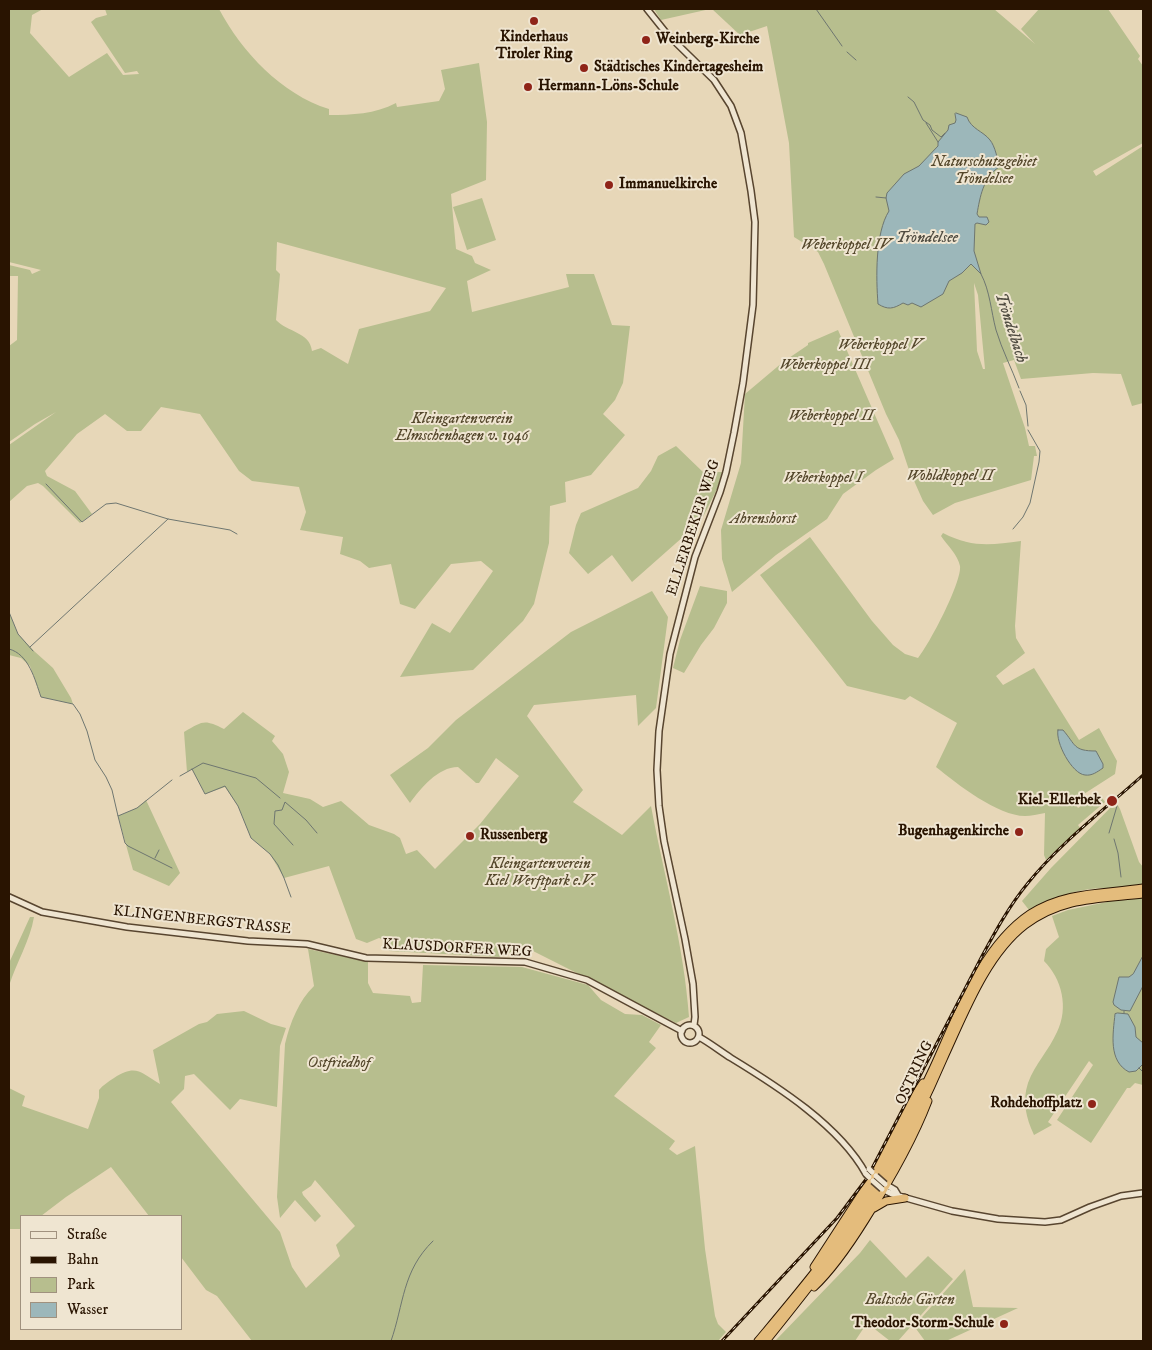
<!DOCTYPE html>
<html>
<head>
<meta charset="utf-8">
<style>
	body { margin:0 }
	#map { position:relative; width:1152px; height:1350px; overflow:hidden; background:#e7d7b8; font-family:"IM FELL DW Pica",serif }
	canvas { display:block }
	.frame { position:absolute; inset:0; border:10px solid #291401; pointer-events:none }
	.legend { position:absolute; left:20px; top:1215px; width:162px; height:115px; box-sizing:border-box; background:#efe5d1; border:1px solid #a0917e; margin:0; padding:6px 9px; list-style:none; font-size:15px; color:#291401 }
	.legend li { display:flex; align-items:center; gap:10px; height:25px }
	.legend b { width:25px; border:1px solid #a0917e }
</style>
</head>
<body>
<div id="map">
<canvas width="1152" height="1350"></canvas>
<div class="frame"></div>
<ul class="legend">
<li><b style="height:6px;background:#efe5d1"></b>Straße</li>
<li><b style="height:6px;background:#291401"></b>Bahn</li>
<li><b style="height:14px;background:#b7be8e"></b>Park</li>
<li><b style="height:14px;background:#9cb7ba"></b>Wasser</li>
</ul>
</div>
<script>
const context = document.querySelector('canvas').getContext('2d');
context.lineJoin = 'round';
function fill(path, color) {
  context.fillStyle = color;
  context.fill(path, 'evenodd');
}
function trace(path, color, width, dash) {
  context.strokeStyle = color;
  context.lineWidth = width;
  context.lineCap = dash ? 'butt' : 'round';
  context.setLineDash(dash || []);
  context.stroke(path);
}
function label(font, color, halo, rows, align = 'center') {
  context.font = font + ' "IM FELL DW Pica",serif';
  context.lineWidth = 4;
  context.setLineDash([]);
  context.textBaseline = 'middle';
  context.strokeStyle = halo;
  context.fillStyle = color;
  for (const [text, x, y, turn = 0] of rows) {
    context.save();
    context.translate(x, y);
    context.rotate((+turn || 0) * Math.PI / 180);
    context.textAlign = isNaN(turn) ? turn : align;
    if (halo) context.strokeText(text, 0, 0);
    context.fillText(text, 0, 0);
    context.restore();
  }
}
const green = new Path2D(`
	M9,9H43L32,15L30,33L69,77L107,53L123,75L139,74L137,71L125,73L91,22L96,18L107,15L105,9H219C242,52 281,94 329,109V115C352,115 375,114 396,103L397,107L439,101L445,89L441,70L479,63L487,122L486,180L451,194L456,249L472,256L475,263L491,270L467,281L472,312L569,287L566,274H594L612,325L630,326L623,383L615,400L603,414L625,435L591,475L565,482L566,502L550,506L549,543L534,604L523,621L473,670L400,677L432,623L450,633L493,571L481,561L451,564L415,609L400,604L391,564L369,568L360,561L340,554L343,537L300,530L306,512L299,487L252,481L239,471L200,414L161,407L141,431H127L105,414L77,434L45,471L47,476L75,491L92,514L80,523L43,486L38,483L27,486L9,502V445L56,412L35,424L9,442V346L17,340L18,276H9V265L30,270L32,274L41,270L9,262ZM277,242L446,288L430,311L359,329L348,364L321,348L312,351C310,332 287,332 276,320L280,274L276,270Z
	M654,9H710L661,20Z
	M712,9H994L1035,44L1021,29L1039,9H1108L1140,56L1138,59L1143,66V143L1093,171L1096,176L1143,146V403L1132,406L1121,374L1093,373L1021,379L1014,360L1003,363L1025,428L1029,446H1035L1037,456H1034L1031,480L955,503L933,515L923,501L908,467L899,440L886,414L824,264L818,252L794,237L789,143L767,26L740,35ZM974,283L978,295L985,369H983L977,351Z
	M482,198L496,240L467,250L453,207Z
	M838,330L894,459L876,470L843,494L827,519L776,555L732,592L722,559L721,530L741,463L745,394L783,362L808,345V343Z
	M676,446L703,472H722L717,489L701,521L632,582L612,555L588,574L569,553L576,525L581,513L638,488L651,471L658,456Z
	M943,533C972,548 991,545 1021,541L1015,626L1016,638L1025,653L996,676L1003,685L1034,668L1079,740L1099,728L1117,761L1115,774L1073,801L1078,808L1099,794L1105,802L1078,825L1080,828L1046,860L1044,855L1045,813C1038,814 1031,816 1025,816C998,816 957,784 936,767L957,723L910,696L905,700L847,686L760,575L810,537L872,621L893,645L905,654L918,658C929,645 962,582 960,566C958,555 947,545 941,536Z
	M700,586L727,591V603L714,628L701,645L684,673L673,668L680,640Z
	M652,591L668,617L656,708L638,726L636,695L534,705L527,716L583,790L573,802L622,835L651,806C664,876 684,945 689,1017L676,1023L531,950H516L499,957L389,951L388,941L379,938L367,943L356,939L329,866L284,878L270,854L251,838L238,806L225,787L205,794L192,769L187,772L184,732C203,721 204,719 224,729L243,712L275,736L272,741L283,754L289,772L283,793L310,799L323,807L341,801L369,825L394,834L400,838L406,854L417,850L435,869L480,824L519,776L496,758L479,783H476L458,767C438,767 420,789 410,803L390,775L428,748L456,720L571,632Z
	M9,612L18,634L34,651L53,668L71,698L73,704L41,697L30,666L21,658L9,655Z
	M146,800L180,873L169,886L133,870L118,816L137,808Z
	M1116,802L1120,809L1139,862L1143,867V1085L1135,1083L1130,1088H1127L1091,1143L1057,1120L1093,1065L1089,1061L1048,1122L1052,1125L1034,1135C1026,1118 1022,1101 1028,1083C1035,1064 1049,1050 1057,1032C1069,1008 1062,979 1044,961L1046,949L1059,937L1052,916L1068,910L1107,902L1106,888C1077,888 1055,898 1029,910L1022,901L1051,868Z
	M30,917H34C30,941 16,963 9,986V963Z
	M308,949L368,962V983L373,993L410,996L412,1003L421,1002L423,965L522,967L588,985L601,1000L625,1014L642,1015L661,1025L649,1042L656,1048L614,1096L675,1141L669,1149L677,1155L695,1146L705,1249L715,1316L718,1324L726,1332L718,1341H252L217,1296L206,1290L181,1257V1216H149L111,1167L66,1197L41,1216H21V1229H9V1088L25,1096L22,1106L88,1129L99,1098V1090C103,1085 108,1082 114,1078C136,1064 140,1072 160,1084L153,1050L199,1024L207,1022L217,1014L244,1011L271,1024L286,1028L280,1046L277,1107L240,1099L230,1110L194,1074L185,1076L184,1089L171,1102L280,1232L292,1267L306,1288L340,1256L336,1245L355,1226L315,1180L311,1186L302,1192L303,1195L321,1216L315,1222L295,1200L280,1218L277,1197L285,1044C290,1023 299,1000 314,986Z
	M870,1240L906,1278L928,1256L953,1279L898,1341H890L867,1323L855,1341H775L860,1253Z
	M965,1269L973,1307L1018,1308L946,1341H925L914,1326Z`);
const water = new Path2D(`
	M956,113L967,117C971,129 983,131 990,140C995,146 998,160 999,167C983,178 980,197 977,214L979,217H987L989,222L986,225L977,223L975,224L974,251L981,274L971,264L962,273L949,281L943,294L921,307L912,303L908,305L903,303C893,309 888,310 878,304C876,278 875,233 889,211L886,198L887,193L904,174L919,166L938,146V142L948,130L949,125L955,123L956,120L955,114Z
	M1058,730H1063C1076,745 1073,751 1096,751L1103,764V768C1097,772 1092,776 1085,775C1072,774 1055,742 1058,730Z
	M1143,956V986L1130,1011L1121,1010L1114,1005L1113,1002L1119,977H1129L1133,974Z
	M1118,1013L1128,1014L1135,1027L1136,1037L1143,1043V1064L1136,1071L1129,1072C1108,1061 1113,1034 1115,1014Z`);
const stream = new Path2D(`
	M816,9L842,46
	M847,52L856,60
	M908,97L914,102L923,120L930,125L932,130L941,137L945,133
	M926,123L938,142
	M876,197L886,198
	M981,274C990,291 991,311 996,330C1002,350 1012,369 1019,388
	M1020,391L1026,405L1028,426
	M46,484L82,522L106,504L116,503L168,519L230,530L237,534
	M1013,529L1023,517L1030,503L1039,462L1040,451L1028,430
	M9,612L18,634L33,651
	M30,647L168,519
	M9,649C29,654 35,680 41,697L73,704L80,714L87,731L95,760L106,777L112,790L118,816L137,808L172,780
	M192,769L205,794L225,786L238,806L251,838L270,854L278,865L284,878L291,897
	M180,776L203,763L256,778L280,798
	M118,816L125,843L128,846L172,868
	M1109,833L1117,806
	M1114,839L1118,853L1121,877
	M293,845L274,824L275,811L282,810L285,802L306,820L317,833
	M155,858L159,850
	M1124,1013V1011
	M1139,1068L1143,1072
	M391,1341C404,1304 402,1271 433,1241`);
const tertiary = new Path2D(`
	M647,9L667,34L714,80L731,106L741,133L751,191L755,222L753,305L743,383L734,433L726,472L720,492L695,557L670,654L659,731L657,770L659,806L664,841L685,939L693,984L695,1017L694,1025
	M9,897L42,912L127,927L248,941L307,944L366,958L525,962L587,980L682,1031
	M681 1034a9 9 0 1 1 18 0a9 9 0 1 1-18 0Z
	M699,1037C710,1043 720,1051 731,1058C777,1086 840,1126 866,1174
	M885,1184L895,1190L898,1195
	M882,1189L892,1194L952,1211L998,1219L1045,1222L1061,1220L1090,1207L1121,1196L1143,1193`);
const trunk = new Path2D(`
	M874,1208L886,1201L905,1198
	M814,1267L866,1187L913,1098L923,1083
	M814,1287C834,1268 850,1244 865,1220C889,1182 912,1143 928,1101
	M758,1341C799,1292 841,1243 873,1187C895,1149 914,1109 933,1069C957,1017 981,947 1030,914C1065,891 1104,894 1143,888
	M766,1341C811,1285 856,1229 891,1166C911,1130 928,1094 944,1057C964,1014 986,955 1025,925C1062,897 1099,899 1143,894`);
const rail = new Path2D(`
	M722,1341L837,1218L867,1178L981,958C995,932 1009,906 1028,883C1061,842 1104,810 1143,775`);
const tertiaryBridge = new Path2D(`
	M869,1169L872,1172
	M866,1174L869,1177
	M876,1176L885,1184
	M873,1181L882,1189`);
const markers = [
	[534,21,5,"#8f2418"],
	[646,40,5,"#8f2418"],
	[584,68,5,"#8f2418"],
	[528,87,5,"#8f2418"],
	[609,185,5,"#8f2418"],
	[1112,801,6,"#8f2418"],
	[1019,832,5,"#8f2418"],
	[470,836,5,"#8f2418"],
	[1092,1104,5,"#8f2418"],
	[1004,1324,5,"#8f2418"]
];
const poiNames = [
	["Kinderhaus",534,38,"center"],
	["Tiroler Ring",534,55,"center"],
	["Weinberg-Kirche",656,40],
	["Städtisches Kindertagesheim",594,68],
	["Hermann-Löns-Schule",538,87],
	["Immanuelkirche",619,185],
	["Kiel-Ellerbek",1101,801,"right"],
	["Bugenhagenkirche",1009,832,"right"],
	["Russenberg",480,836],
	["Rohdehoffplatz",1082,1104,"right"],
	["Theodor-Storm-Schule",994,1324,"right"]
];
const parkNames = [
	["Naturschutzgebiet",984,163],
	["Tröndelsee",984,180],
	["Weberkoppel IV",846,246],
	["Weberkoppel V",880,346],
	["Weberkoppel III",825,366],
	["Weberkoppel II",831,417],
	["Kleingartenverein",462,420],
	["Elmschenhagen v. 1946",462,437],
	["Wohldkoppel II",950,477],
	["Weberkoppel I",823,479],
	["Ahrenshorst",763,520],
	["Kleingartenverein",540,865],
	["Kiel Werftpark e.V.",540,882],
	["Ostfriedhof",339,1064],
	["Baltsche Gärten",910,1301]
];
const streetNames = [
	["ELLERBEKER WEG",694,528,-72],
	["KLINGENBERGSTRASSE",202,921,6],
	["KLAUSDORFER WEG",457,949,3],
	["OSTRING",915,1073,-65]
];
const waterNames = [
	["Tröndelsee",927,239],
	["Tröndelbach",1010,328,72]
];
fill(green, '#b7be8e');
fill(water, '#9cb7ba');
trace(water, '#6e7670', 1);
trace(stream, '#6e7670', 1);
trace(tertiary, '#58452f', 8);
trace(trunk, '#291401', 9);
trace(tertiary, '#efe5d1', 5);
trace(trunk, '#e4bc7c', 7);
trace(rail, '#291401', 3);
trace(rail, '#efe5d1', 1, [4]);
trace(tertiaryBridge, '#58452f', 8, []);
trace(tertiaryBridge, '#efe5d1', 5);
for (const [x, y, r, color] of markers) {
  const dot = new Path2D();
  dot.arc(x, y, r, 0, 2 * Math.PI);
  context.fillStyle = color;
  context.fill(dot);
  trace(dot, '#efe5d1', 2);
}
label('bold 15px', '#291401', '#efe5d1', poiNames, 'left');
label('italic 15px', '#54472b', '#efe5d1', parkNames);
label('15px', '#291401', '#efe5d1', streetNames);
label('italic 16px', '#514d42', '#efe5d1', waterNames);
</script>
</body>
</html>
